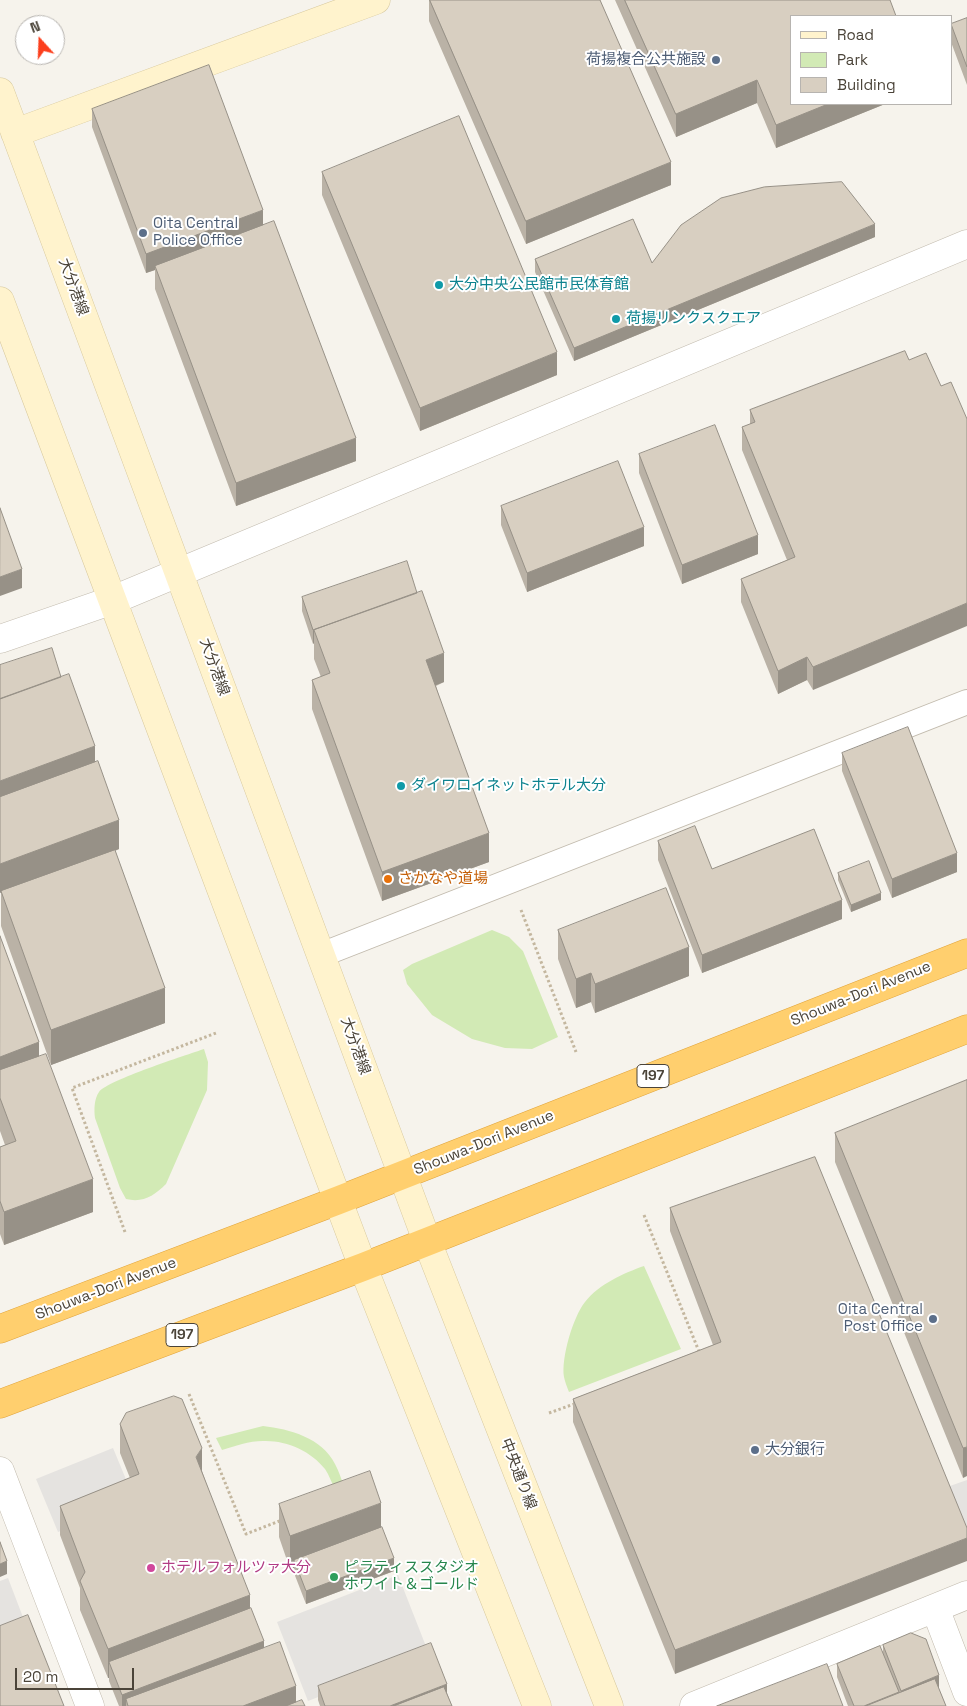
<!DOCTYPE html>
<html>
<head>
<meta charset="utf-8">
<style>
	body { margin:0 }
	#map { position:relative; width:967px; height:1706px; overflow:hidden; background:#f6f3ec; font-family:"Space Grotesk",sans-serif }
	canvas { display:block }
	.legend { position:absolute; left:790px; top:15px; width:162px; height:90px; box-sizing:border-box; background:#fff; border:1px solid #b7b4b0; margin:0; padding:6px 9px; list-style:none; font-size:15px; color:#4b4439 }
	.legend li { display:flex; align-items:center; gap:10px; height:25px }
	.legend b { width:25px; border:1px solid #b7b4b0 }
	.north { position:absolute; left:15px; top:15px; width:50px; height:50px; box-sizing:border-box; background:#fff; border:1px solid #b7b4b0; border-radius:50%; rotate:340deg; font-size:14px; font-weight:700; line-height:20px; text-align:center; color:#4b4439 }
	.north::after { content:''; display:block; margin:auto; width:18px; height:22px; background:#fc3f1d; clip-path:polygon(50% 0,100% 100%,50% 72%,0 100%) }
	.scale { position:absolute; left:15px; top:1668px; width:119px; height:22px; box-sizing:border-box; border:2px solid #4b4439; border-top:0; padding-left:6px; font-size:15px; line-height:18px; white-space:nowrap; color:#4b4439; -webkit-text-stroke:4px #fff; paint-order:stroke }
</style>
</head>
<body>
<div id="map">
<canvas width="967" height="1706"></canvas>
<ul class="legend">
<li><b style="height:6px;background:#fff3cd"></b>Road</li>
<li><b style="height:14px;background:#d2eab5"></b>Park</li>
<li><b style="height:14px;background:#d8cfc1"></b>Building</li>
</ul>
<div class="north">N</div>
<div class="scale">20 m</div>
</div>
<script>
const context = document.querySelector('canvas').getContext('2d');
context.lineJoin = 'round';
function fill(path, color) {
  context.fillStyle = color;
  context.fill(path, 'evenodd');
}
function trace(path, color, width, dash) {
  context.strokeStyle = color;
  context.lineWidth = width;
  context.lineCap = dash ? 'butt' : 'round';
  context.setLineDash(dash || []);
  context.stroke(path);
}
function label(font, color, halo, rows, align = 'center') {
  context.font = font + ' "Space Grotesk","Noto Sans JP",sans-serif';
  context.lineWidth = 4;
  context.setLineDash([]);
  context.textBaseline = 'middle';
  context.strokeStyle = halo;
  context.fillStyle = color;
  for (const [text, x, y, turn = 0] of rows) {
    context.save();
    context.translate(x, y);
    context.rotate((+turn || 0) * Math.PI / 180);
    context.textAlign = isNaN(turn) ? turn : align;
    if (halo) context.strokeText(text, 0, 0);
    context.fillText(text, 0, 0);
    context.restore();
  }
}
const green = new Path2D(`
	M492,930L509,937L523,951L558,1037L532,1049L505,1048L472,1039L432,1015L407,984L403,970L412,964Z
	M204,1049L208,1062L207,1090L166,1184C154,1196 143,1203 126,1199L120,1188L95,1118C94,1110 94,1099 99,1092C108,1080 187,1055 204,1049Z
	M644,1266L681,1349L569,1392C567,1387 565,1382 564,1377C561,1358 573,1317 585,1302C599,1284 624,1273 644,1266Z
	M263,1426C290,1429 322,1438 335,1464C339,1471 341,1479 344,1486L335,1490C332,1483 329,1475 325,1469C311,1451 286,1440 263,1441C249,1441 235,1446 222,1450L216,1438Z`);
const parking = new Path2D(`
	M113,1448L135,1501L58,1532L36,1479Z
	M967,1480V1540L947,1487Z
	M398,1575L429,1654L308,1701L277,1622Z
	M8,1578L29,1633L0,1643V1581Z`);
const path = new Path2D(`
	M521,910L576,1052
	M644,1215L700,1354
	M125,1232L72,1088L216,1033
	M189,1394L246,1534L282,1520
	M549,1413L577,1403`);
const lane = new Path2D(`
	M321,955L967,702`);
const street = new Path2D(`
	M0,639L113,600L967,244
	M0,1471L90,1706
	M935,1608L967,1692
	M694,1706L967,1595`);
const secondary = new Path2D(`
	M0,92L427,1241L609,1706
	M15,133L376,0
	M0,301L363,1267L537,1706`);
const highway = new Path2D(`
	M0,1329L339,1200L967,953
	M0,1404L363,1267L967,1029`);
const wall = new Path2D(`
	M429,0H600L671,185L526,244L429,21Z
	M615,0H890L791,104H885L776,148L757,103L676,137Z
	M967,18V85L951,42V24Z
	M92,109L263,225L356,461L236,506L155,289V270L146,273L92,127Z
	M322,172L557,375L420,431L322,195Z
	M875,237L574,361L535,272V259L652,263Z
	M905,351L813,690L807,680L778,694L741,602V579L787,560L742,450V427L750,424V410Z
	M639,454L758,554L682,584L639,473Z
	M501,506L644,546L527,592L501,525Z
	M302,597L444,682L436,686L489,862L382,901L312,709V680L321,677L314,659V643L313,644L302,611Z
	M61,677L95,762L119,849L115,851L165,1023L51,1065L1,926V892Z
	M842,753L957,872L892,898L842,771Z
	M658,841L712,869L842,919L702,973L658,860Z
	M838,873L881,900L851,912L838,880Z
	M558,930L689,976L595,1013L591,1002L576,1008L558,959Z
	M0,936L39,1056L93,1212L4,1245L0,1234V1147L5,1145L0,1131Z
	M967,1080L963,1478L835,1162V1133Z
	M815,1157L675,1674L573,1422V1399L713,1345L670,1231V1208Z
	M120,1424L202,1471L264,1648L296,1702L305,1706H119L109,1681V1678H108L80,1610V1588L60,1535V1506L130,1478L120,1453Z
	M279,1504L381,1527L394,1571L306,1604L294,1573V1568L290,1569L279,1537Z
	M883,1645L939,1688V1689L946,1706H848L837,1677V1664L883,1651Z
	M318,1686L447,1693L452,1706H320L318,1700Z`);
const shadedWall = new Path2D(`
	M757,80V103L676,137V114Z
	M828,104H885L776,148V125Z
	M671,162V185L526,244V221Z
	M263,210V229L155,266V270L146,273V254Z
	M875,224V237L574,361V348Z
	M557,352V375L420,431V408Z
	M356,438V461L236,506V483Z
	M644,527V546L527,592V573Z
	M758,535V554L682,584V565Z
	M22,569V588L0,596V577Z
	M967,603V626L813,690V667Z
	M313,630H314V643L313,644Z
	M444,653V682L426,689V660Z
	M807,657V680L778,694V671Z
	M95,746V775L0,810V781Z
	M119,820V849L0,893V864Z
	M489,833V862L382,901V872Z
	M957,853V872L892,898V879Z
	M881,893V900L851,912V905Z
	M842,900V919L702,973V955Z
	M689,947V976L595,1013V984Z
	M591,973V1002L576,1008V979Z
	M165,988V1023L51,1065V1030Z
	M39,1042V1066L0,1080V1057Z
	M93,1179V1212L4,1245V1212Z
	M967,1447V1476L963,1478V1448Z
	M202,1448V1477L196,1457Z
	M381,1503V1536L294,1560V1568L290,1569V1536Z
	M967,1538V1561L675,1674V1650Z
	M394,1558V1571L306,1604V1591Z
	M7,1561V1574L0,1577V1564Z
	M250,1595V1624L109,1662V1678H108V1649Z
	M264,1641V1660L126,1699V1706H122V1695Z
	M939,1675V1688L901,1705V1691Z
	M447,1684V1697L424,1706H390Z
	M296,1686V1705L293,1706H243Z`);
const building = new Path2D(`
	M430,0H600L671,162L526,221Z
	M625,0H890L896,16H791V104H828L776,125L757,80L676,114Z
	M967,18V67L951,24Z
	M209,65L263,210L146,254L92,109Z
	M459,116L557,352L420,408L322,172Z
	M842,182L875,224L574,348L535,259L633,219L652,263L681,225L721,198L764,187Z
	M274,221L356,438L236,483L155,266Z
	M905,351L909,360L926,353L941,386L951,382L967,419V603L813,667L807,657L778,671L741,579L795,557L742,427L755,422L750,410Z
	M715,425L758,535L682,565L639,454Z
	M618,461L644,527L527,573L501,506Z
	M0,508L22,569L0,577Z
	M407,561L417,593L313,630L302,597Z
	M422,591L444,653L426,660L489,833L382,872L312,680L330,673L314,630Z
	M52,648L61,677L0,699V665Z
	M69,674L95,746L0,781V699Z
	M908,727L957,853L892,879L842,753Z
	M98,761L119,820L0,864V797Z
	M695,826L712,869L814,829L842,900L702,955L658,841Z
	M115,850L165,988L51,1030L1,891Z
	M869,861L881,893L851,905L838,873Z
	M666,888L689,947L595,984L591,973L576,979L558,930Z
	M0,936L39,1042L0,1057Z
	M46,1054L93,1179L4,1212L0,1201V1147L16,1141L0,1098V1070Z
	M967,1080V1447L963,1448L835,1133Z
	M815,1157L967,1528V1538L675,1650L573,1399L721,1342L670,1208Z
	M174,1396L182,1399L202,1448L196,1457L250,1595L108,1649L80,1581L85,1572L60,1506L139,1474L120,1424L126,1413Z
	M370,1471L381,1503L290,1536L279,1504Z
	M382,1527L394,1558L306,1591L294,1560Z
	M0,1542L7,1561L0,1564Z
	M251,1608L264,1641L122,1695L109,1662Z
	M28,1615L64,1706H0V1626Z
	M911,1633L926,1639L939,1675L901,1691L883,1645Z
	M280,1642L296,1686L243,1706H128L126,1699Z
	M431,1643L447,1684L390,1706H325L318,1686Z
	M880,1646L899,1692L864,1706H854L837,1664Z
	M827,1664L843,1706H717Z
	M935,1679L946,1706H866Z
	M444,1687L452,1706H394Z
	M302,1700L305,1706H286Z`);
const markers = [
	[716,60,5,"#5c6f8a"],
	[143,233,5,"#5c6f8a"],
	[439,285,5,"#0f9aa8"],
	[616,319,5,"#0f9aa8"],
	[401,786,5,"#0f9aa8"],
	[388,879,5,"#e8710a"],
	[933,1319,5,"#5c6f8a"],
	[755,1450,5,"#5c6f8a"],
	[151,1568,5,"#d1479c"],
	[334,1577,5,"#2e9e5b"]
];
const shields = [
	[653,1076,32],
	[182,1335,32]
];
const shieldNames = [
	["197",653,1076],
	["197",182,1335]
];
const serviceNames = [
	["荷揚複合公共施設",706,60],
	["Oita Central",153,224,"left"],
	["Police Office",153,241,"left"],
	["Oita Central",923,1310],
	["Post Office",923,1327],
	["大分銀行",765,1450,"left"]
];
const cultureNames = [
	["大分中央公民館市民体育館",449,285],
	["荷揚リンクスクエア",626,319],
	["ダイワロイネットホテル大分",411,786]
];
const streetNames = [
	["大分港線",73,287,70],
	["大分港線",214,667,70],
	["Shouwa-Dori Avenue",861,994,-22],
	["大分港線",355,1046,70],
	["Shouwa-Dori Avenue",484,1143,-22],
	["Shouwa-Dori Avenue",106,1289,-21],
	["中央通り線",518,1474,69]
];
const foodNames = [
	["さかなや道場",398,879]
];
const hotelNames = [
	["ホテルフォルツァ大分",161,1568]
];
const leisureNames = [
	["ピラティススタジオ",344,1568],
	["ホワイト＆ゴールド",344,1585]
];
fill(green, '#d2eab5');
fill(parking, '#e5e3e0');
trace(lane, '#c2bbae', 26);
trace(street, '#c2bbae', 29);
trace(secondary, '#d6c79b', 29);
trace(highway, '#e0a43c', 29);
trace(path, '#c4b79f', 3, [2.5, 2.5]);
trace(lane, '#fff', 24);
trace(street, '#fff', 28);
trace(secondary, '#fff3cd', 28);
trace(highway, '#ffcf6e', 28);
fill(wall, '#bab2a6');
fill(shadedWall, '#979187');
fill(building, '#d8cfc1');
trace(building, '#979187', 1);
for (const [x, y, r, color] of markers) {
  const dot = new Path2D();
  dot.arc(x, y, r, 0, 2 * Math.PI);
  context.fillStyle = color;
  context.fill(dot);
  trace(dot, '#fff', 2);
}
for (const [x, y, w] of shields) {
  const box = new Path2D();
  box.roundRect(x - w / 2, y - 11.5, w, 23, 4);
  context.fillStyle = '#fff';
  context.fill(box);
  trace(box, '#4b4439', 1);
}
label('bold 14px', '#4b4439', null, shieldNames);
label('15px', '#4e5e75', '#fff', serviceNames, 'right');
label('15px', '#0d838f', '#fff', cultureNames, 'left');
label('15px', '#4b4439', '#fff', streetNames);
label('15px', '#c56008', '#fff', foodNames, 'left');
label('15px', '#b23c85', '#fff', hotelNames, 'left');
label('15px', '#27864d', '#fff', leisureNames, 'left');
</script>
</body>
</html>
